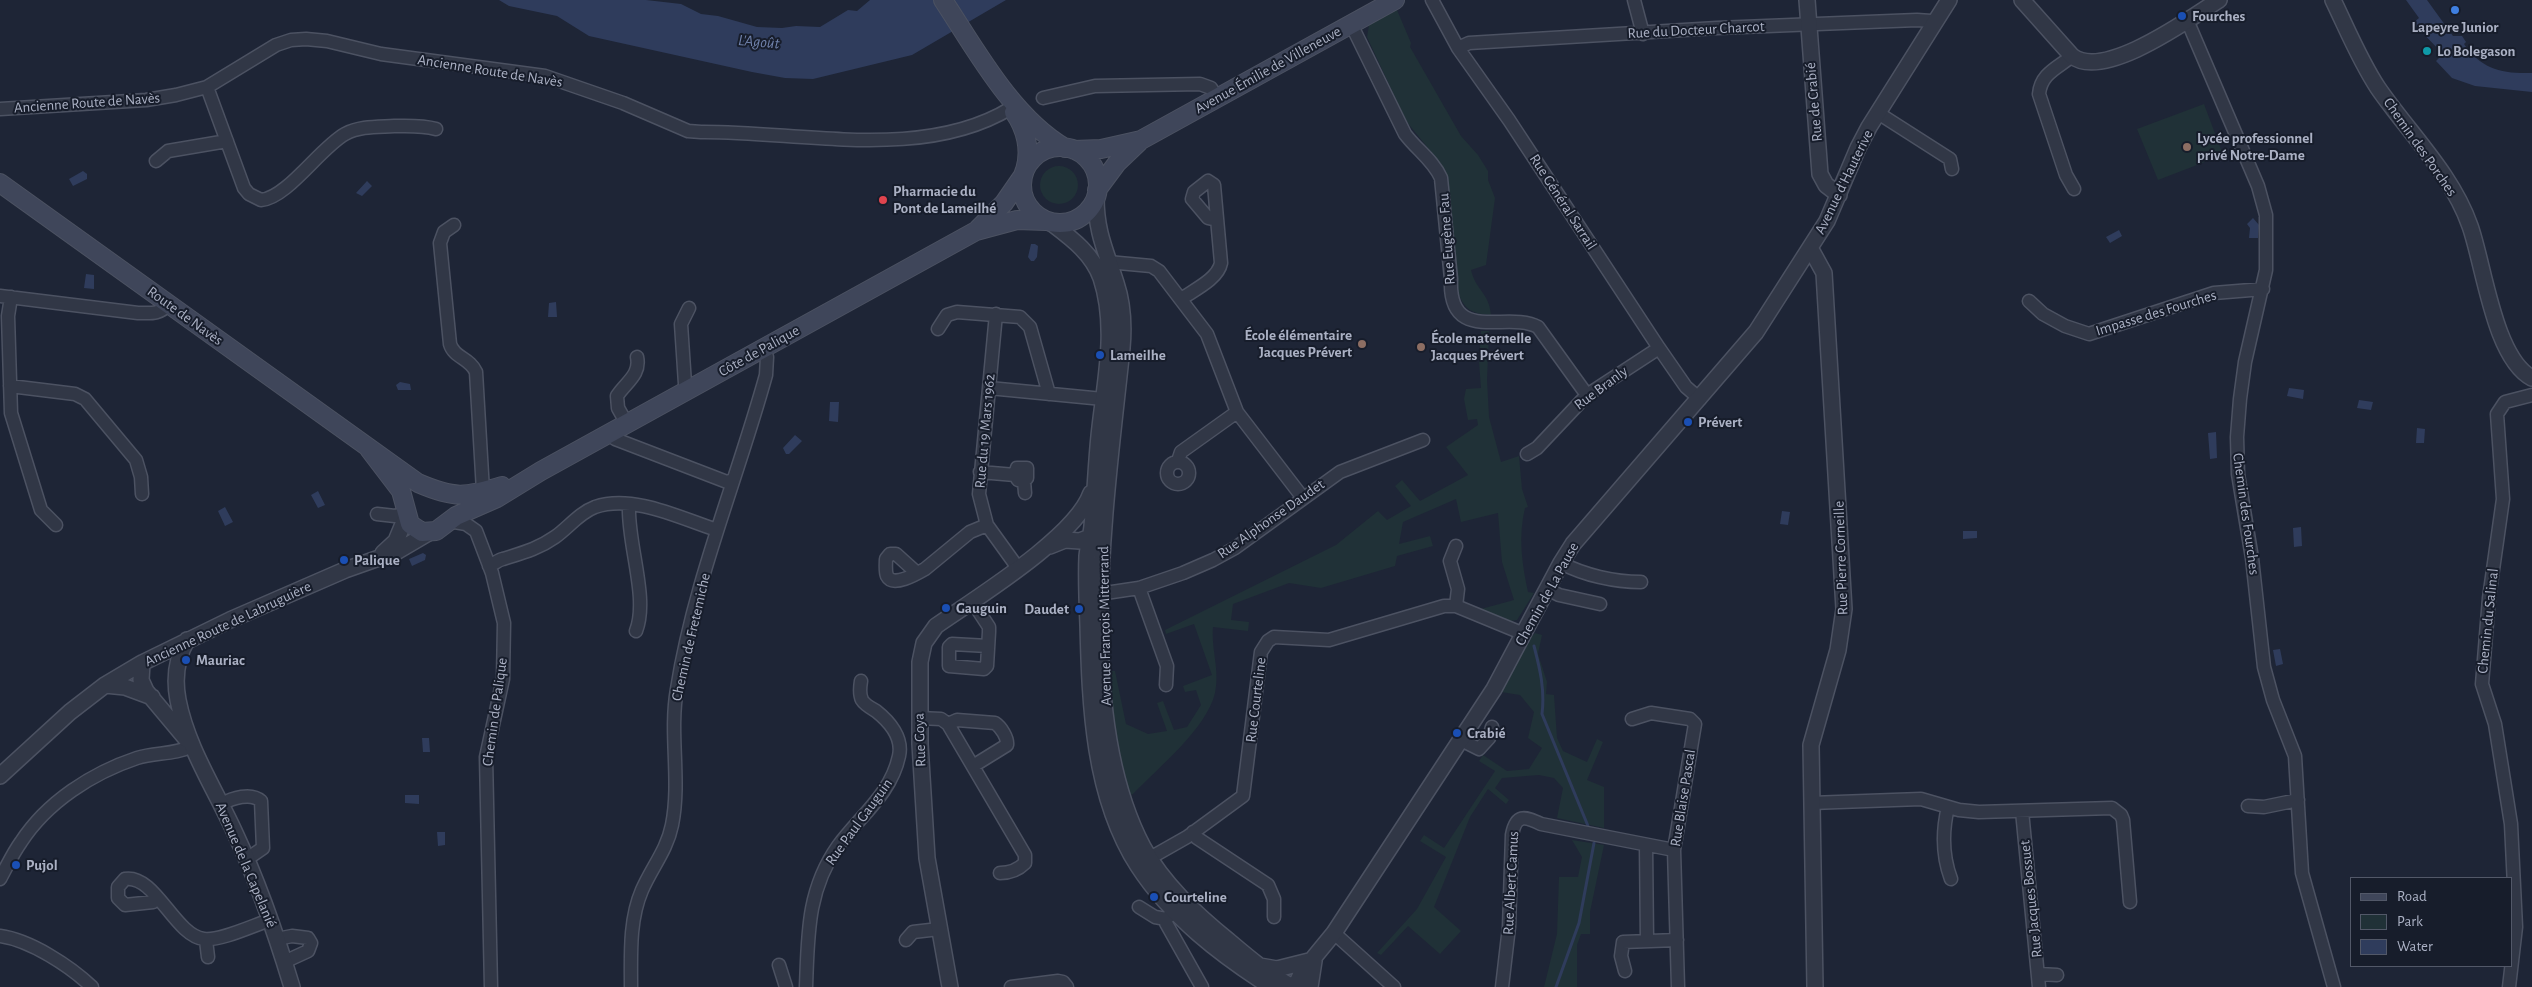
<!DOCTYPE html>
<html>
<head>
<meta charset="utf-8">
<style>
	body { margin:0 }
	#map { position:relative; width:2532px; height:987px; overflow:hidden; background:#1e2536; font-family:"Alegreya Sans",sans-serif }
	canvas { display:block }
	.legend { position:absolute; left:2350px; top:877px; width:162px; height:90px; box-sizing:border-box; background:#171d2b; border:1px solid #525868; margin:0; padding:6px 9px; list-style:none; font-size:15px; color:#abb1c4 }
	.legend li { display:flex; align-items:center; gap:10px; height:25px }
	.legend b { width:25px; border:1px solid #525868 }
</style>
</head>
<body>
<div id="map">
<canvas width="2532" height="987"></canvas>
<ul class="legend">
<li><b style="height:6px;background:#3f465a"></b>Road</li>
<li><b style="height:14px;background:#203137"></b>Park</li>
<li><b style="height:14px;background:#2f3c5c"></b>Water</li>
</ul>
</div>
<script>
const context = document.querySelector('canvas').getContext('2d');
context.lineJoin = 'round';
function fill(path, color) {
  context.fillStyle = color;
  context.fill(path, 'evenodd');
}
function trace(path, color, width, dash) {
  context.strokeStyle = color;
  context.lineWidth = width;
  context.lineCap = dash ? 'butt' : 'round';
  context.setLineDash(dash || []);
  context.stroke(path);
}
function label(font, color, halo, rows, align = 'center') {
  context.font = font + ' "Alegreya Sans",sans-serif';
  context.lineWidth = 4;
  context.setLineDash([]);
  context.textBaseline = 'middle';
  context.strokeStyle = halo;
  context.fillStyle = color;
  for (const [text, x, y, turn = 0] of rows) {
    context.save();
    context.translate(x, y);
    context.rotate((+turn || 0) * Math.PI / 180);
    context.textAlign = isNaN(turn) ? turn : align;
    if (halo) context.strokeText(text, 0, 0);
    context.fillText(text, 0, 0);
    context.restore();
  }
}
const green = new Path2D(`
	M1397,10L1411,43L1410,47L1461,136L1478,155L1488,171V180L1495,198L1486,265L1471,270C1476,291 1489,292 1491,315C1473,314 1464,310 1458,292L1448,180L1441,164L1406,121L1367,37L1369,25Z
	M2204,104L2223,155L2158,180L2137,129Z
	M1040 185a19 19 0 1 1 38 0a19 19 0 1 1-38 0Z
	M1481,331H1489L1487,380L1489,417L1501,462L1519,456L1522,489L1528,507L1525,508C1518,537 1522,564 1528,592L1534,593L1517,620L1511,621L1481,609L1514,600L1502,562L1498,513L1461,522L1456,499L1403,522L1399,544L1430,536L1433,546L1397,556L1395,566L1321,588L1289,583L1233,604L1231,620L1249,622L1248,631L1213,627C1211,649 1220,670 1215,693C1207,728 1158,768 1133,794L1128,796L1114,733L1109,671H1115L1126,724L1148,734L1167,731L1157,703L1163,701L1174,730L1187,727L1201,705L1196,690L1185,692L1183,686L1212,675L1194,624L1166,634L1165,630L1336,545L1378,511L1387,520L1411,506L1395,486L1402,480L1420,501L1468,475L1446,447L1478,425L1477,419L1468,420L1464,399L1466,389L1481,388L1479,362Z
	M1535,633L1542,635L1538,654L1547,682L1546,694L1554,695L1557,738L1563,751L1587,762L1597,739L1603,742L1587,780L1604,787V828L1557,818L1563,788L1554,778L1539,775L1502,778L1495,788L1509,800L1506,804L1488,789L1470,817L1434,907L1461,931L1440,954L1408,926L1381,955L1377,953L1417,909L1446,857L1420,841L1424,835L1444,848L1495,771L1479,761L1483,755L1507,771L1529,769L1542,748L1528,738L1534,712L1520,695L1501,692L1527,642Z
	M1572,840L1604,845L1590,912V934H1581L1577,945V987H1544L1557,934L1559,877H1578L1582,857Z`);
const water = new Path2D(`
	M499,0H646L681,4L701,14L718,16L757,27L782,28L796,26L820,27L848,10L857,11L870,0H1006L912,55L813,79L785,78L752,72L589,36L557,16L509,6Z
	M2406,0H2427L2453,36H2462L2466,42L2464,44C2481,69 2502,74 2532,73V92L2475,86L2452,78L2436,61L2443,54L2413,23L2419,18Z
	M83,171L87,174V179L73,186L69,179Z
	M367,181L372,186L362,196L356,193Z
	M966,204L967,212L951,215L950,206Z
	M2253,218L2259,225L2258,238H2249L2250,228L2247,224Z
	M2119,230L2122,236L2110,243L2106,237Z
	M1035,244L1038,246L1037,257L1034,261H1031L1028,257L1031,244Z
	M86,274L94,275V289L84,288Z
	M556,302L557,317H548L549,303Z
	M400,382L410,384L411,390H398L396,385Z
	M2289,388L2304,390L2303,399L2287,396Z
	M2359,400L2373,402L2371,410L2357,408Z
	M830,402H839L838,422L829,421Z
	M2417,428L2425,429L2424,443H2416Z
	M2216,432L2217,458L2210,459L2208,433Z
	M795,435L802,441L789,454H786L783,448Z
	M318,491L325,505L318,508L311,495Z
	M225,507L233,522L225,526L218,511Z
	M1782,511L1790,512L1788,525L1780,524Z
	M2301,527L2302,546L2294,547L2293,528Z
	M1963,531H1977V538L1963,539Z
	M423,553L426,555L425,560L412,566L409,559Z
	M2280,649L2283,664L2276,666L2273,650Z
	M422,738H429L430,752H423Z
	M405,795H419V804L405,803Z
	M437,832H445V845L438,846Z`);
const stream = new Path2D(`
	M1534,646C1540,669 1545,690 1542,714L1588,826
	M1556,987L1579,923L1594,843`);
const minor = new Path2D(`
	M1432,0L1458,48L1509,120L1659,348L1686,387L1700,399
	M1634,0L1643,34
	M2187,20L2258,186L2266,215V270L2245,362L2240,399L2237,437L2238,474L2252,558L2264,667L2273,700L2295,756L2302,873L2334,987
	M1351,24L1405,134C1417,150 1433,160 1441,178L1451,279C1448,346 1508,310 1538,327L1587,395
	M1458,48L1469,43L1717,28L1917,20L1931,21L1935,24
	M2072,56C2058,68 2041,73 2039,94L2066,175L2074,189
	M207,87L244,188L249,194L261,200C287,198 320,148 345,134C360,126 377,127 394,126C408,126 422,125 436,129
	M1043,98L1095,86L1200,84L1211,88L1217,98
	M0,109L146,100L176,95L207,87L276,45L291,40L306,39L327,41L381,54L545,76L623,103L688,131L701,132C799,131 923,162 1011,108
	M1878,113L1950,159L1952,169
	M156,161L168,151L227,141
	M454,225L444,232L440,243L450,344C454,358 470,358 476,372L483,491
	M1108,262L1151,266L1159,271L1207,334L1237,412L1303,498
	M0,296L138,313C150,313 160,315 168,304
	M11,297L8,316L11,413L41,510L56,525
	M1181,299C1194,290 1218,279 1221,263L1214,185L1208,181L1194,192L1192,199L1208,218L1217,220
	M2029,301L2043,314L2065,326L2089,334L2214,293L2263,289
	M996,314L979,494L987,525L1018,568
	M938,329L947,315L957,312L1020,317L1030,327L1049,394
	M10,386L75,394L85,399L136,460L141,477L142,494
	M989,388L1103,399
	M688,390L685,384L681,324L689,308
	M627,424L618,408L617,396C625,383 641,375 637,357
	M612,433L615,439L727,482L733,480
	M1527,454L1537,448L1587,395L1659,348
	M1178,461L1181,452L1237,412
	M1167 473a11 11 0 1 1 22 0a11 11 0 1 1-22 0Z
	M980,472L1015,475L1018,480L1024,481L1027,478V468H1017L1015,475
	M1024,481L1025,493
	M629,505C627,543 649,598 636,631
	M377,514L395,516L406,514
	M449,521L466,524L476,531L492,573L504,623L503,679L486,757L491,987
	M1456,546L1450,561L1458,589L1456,606
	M1561,563C1584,575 1614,582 1641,582
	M489,566C494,564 498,560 503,559C522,553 538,549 555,537C568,528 579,513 595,507C633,494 680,518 717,530
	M917,573L896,554H890L886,559C886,563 885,571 887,576C893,588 918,573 925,569L970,532L987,525
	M1139,588L1167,666L1166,685
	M1547,589L1559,595L1600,604
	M1092,595L1139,588L1183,573L1213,560L1235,548L1340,472L1423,440
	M972,601L989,627V632L987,666L984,669L949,666V647L952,644L988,646
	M919,718L941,719L948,724L1025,855V863C1018,870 1010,873 1000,873
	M1632,719L1651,713L1690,719L1695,724L1674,850L1678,987
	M948,724L957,720L995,723C1001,727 1008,738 1007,745L973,766
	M1461,740L1479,749L1489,738L1492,727
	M1811,803L1921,799L1959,810L1979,812L2112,808L2121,815L2123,820L2130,902
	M222,804C232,798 251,792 261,801L263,848L247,859
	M2248,806L2264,807L2298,800
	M1948,807C1942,832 1942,855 1951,879
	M2022,811L2039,987
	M1193,832L1197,838L1268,885L1274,899V917
	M1646,845L1647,941
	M1150,858L1187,837L1243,796L1261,652L1268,641L1274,637L1329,640L1444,606H1456L1524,634
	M0,879C7,866 13,853 21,842C47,802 92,773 137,758C155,752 175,755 192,746
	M157,898L153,902L125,905L118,898V887L125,879C155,874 175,936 204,939C221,941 254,925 270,920
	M1139,907L1155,917L1166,919
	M1175,911L1166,919V923L1202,987
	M1334,933L1394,987
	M0,936C30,940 70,966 92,987
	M277,939L292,936L308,938L311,943L308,951L284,962
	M206,940L208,957
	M906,940L913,932L939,929
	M779,965L786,987
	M1625,971L1621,956L1623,942L1677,940
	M2039,974L2057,975
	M631,987C631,955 629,920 642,890C652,867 667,850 672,825C681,780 669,734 677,689C694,581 737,480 766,375L767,357L763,349
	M806,987C808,935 807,890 838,846C860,816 891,794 899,756C903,738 890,722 876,711C871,708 865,705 862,700C859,694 860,687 861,681
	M1011,987L1058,981L1063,982L1067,987
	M1502,987L1509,927L1512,835C1516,814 1524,816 1541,824L1674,850
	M2509,987L2516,927L2511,824L2495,724L2482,684L2489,598L2503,499L2497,414L2505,402L2532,395`);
const tertiary = new Path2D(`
	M1807,0L1820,174L1826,185L1839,195
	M2022,0L2072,56C2104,81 2189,19 2219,0
	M2333,0C2347,29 2360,61 2378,88C2409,133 2452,174 2470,226C2484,265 2494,358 2532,378
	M1096,197C1096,233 1106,251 1116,283C1123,304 1124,326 1122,348C1107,495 1072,712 1143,847C1163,884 1197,915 1229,941C1249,958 1269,975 1293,987
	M1050,222C1071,238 1092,253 1101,278C1118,329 1104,385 1099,436C1096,466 1095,496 1092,526C1091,536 1088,546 1087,556C1086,579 1087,602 1088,625C1090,705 1093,796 1138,866C1171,917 1221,955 1271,987
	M1809,250L1813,253L1824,273L1844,609L1838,650L1811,745L1815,987
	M1050,546L1065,540L1080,541L1097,534
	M383,553L396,541L406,517
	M187,640C176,659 174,679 178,700C187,747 215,789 235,833C258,882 276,934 292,987
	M142,663L141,680L146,691L187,740
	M105,685L125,687L152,697
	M0,776L70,712L105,685L142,663L230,620L345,570L396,552L430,532
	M1260,966L1277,969L1313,960
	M950,987L927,858L920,744V662L924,643L936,626C976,598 1076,537 1091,493
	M1295,987L1302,972L1334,933L1494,689L1561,563L1573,544L1756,332L1827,221L1858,148L1869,127L1949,0
	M1310,987L1314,961`);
const secondary = new Path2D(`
	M943,0C976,50 1012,117 1065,148
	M1014,112C1026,129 1031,150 1025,170
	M1022 185a38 38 0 1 1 76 0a38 38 0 1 1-76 0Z
	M1074,150L1101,149L1141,140L1395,0
	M0,183L418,483C455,499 465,497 502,486
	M1097,190L1117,163L1139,142
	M978,229L1004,203L1022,177
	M369,449L401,491L410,524L422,532L436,531L456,516L497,498L541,471L976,231L1017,220L1046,221`);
const markers = [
	[2455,10,5,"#3f7fe0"],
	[2182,16,5,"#1a4fb4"],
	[2427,51,5,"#0f9aa8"],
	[2187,147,5,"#8d6e63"],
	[883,200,5,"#e0444e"],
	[1362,344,5,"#8d6e63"],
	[1421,347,5,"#8d6e63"],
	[1100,355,5,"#1a4fb4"],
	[1688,422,5,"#1a4fb4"],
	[344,560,5,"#1a4fb4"],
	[946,608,5,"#1a4fb4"],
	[1079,609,5,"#1a4fb4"],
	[186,660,5,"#1a4fb4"],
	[1457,733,5,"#1a4fb4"],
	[16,865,5,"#1a4fb4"],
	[1154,897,5,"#1a4fb4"]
];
const poiNames = [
	["Fourches",2192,16],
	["Lapeyre Junior",2455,27,"center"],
	["Lo Bolegason",2437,51],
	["Lycée professionnel",2197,138],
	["privé Notre-Dame",2197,155],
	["Pharmacie du",893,191],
	["Pont de Lameilhé",893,208],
	["École élémentaire",1352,335,"right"],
	["Jacques Prévert",1352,352,"right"],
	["École maternelle",1431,338],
	["Jacques Prévert",1431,355],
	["Lameilhe",1110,355],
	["Prévert",1698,422],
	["Palique",354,560],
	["Gauguin",956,608],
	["Daudet",1069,609,"right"],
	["Mauriac",196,660],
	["Crabié",1467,733],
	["Pujol",26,865],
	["Courteline",1164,897]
];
const streetNames = [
	["Rue du Docteur Charcot",1696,30,-3],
	["Avenue Émilie de Villeneuve",1268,70,-29],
	["Ancienne Route de Navès",490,71,9],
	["Rue de Crabié",1814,102,-95],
	["Ancienne Route de Navès",87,103,-4],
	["Chemin des Porches",2420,147,55],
	["Avenue d'Hauterive",1844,182,-64],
	["Rue Général Sarrail",1563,202,57],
	["Rue Eugène Fau",1447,239,-94],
	["Impasse des Fourches",2156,313,-17],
	["Route de Navès",185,316,36],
	["Côte de Palique",759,351,-29],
	["Rue Branly",1601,388,-37],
	["Rue du 19 Mars 1962",985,431,-85],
	["Chemin des Fourches",2246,514,82],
	["Rue Alphonse Daudet",1271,519,-35],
	["Rue Pierre Corneille",1841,558,-92],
	["Chemin de La Pause",1547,594,-61],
	["Chemin du Salinal",2488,621,-84],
	["Ancienne Route de Labruguière",228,624,-25],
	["Avenue François Mitterrand",1105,626,-91],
	["Chemin de Fretemiche",691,637,-77],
	["Rue Courteline",1256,700,-83],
	["Chemin de Palique",495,712,-82],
	["Rue Goya",920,740,-92],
	["Rue Blaise Pascal",1683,798,-81],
	["Rue Paul Gauguin",859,822,-54],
	["Avenue de la Capelanié",246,865,67],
	["Rue Albert Camus",1511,883,-87],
	["Rue Jacques Bossuet",2031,899,-96]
];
const waterNames = [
	["L'Agoût",759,42,5]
];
fill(green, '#203137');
fill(water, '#2f3c5c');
trace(stream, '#2f3c5c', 3);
trace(minor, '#4c5262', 15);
trace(tertiary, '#4c5262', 18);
trace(secondary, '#4c5262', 20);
trace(minor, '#313746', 12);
trace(tertiary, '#313746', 15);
trace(secondary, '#3f465a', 18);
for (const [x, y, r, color] of markers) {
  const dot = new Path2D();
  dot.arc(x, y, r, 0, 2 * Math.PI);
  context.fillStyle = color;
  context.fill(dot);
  trace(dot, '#171d2b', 2);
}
label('bold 15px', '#abb1c4', '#171d2b', poiNames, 'left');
label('15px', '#abb1c4', '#171d2b', streetNames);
label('italic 16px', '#7284ae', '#171d2b', waterNames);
</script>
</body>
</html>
